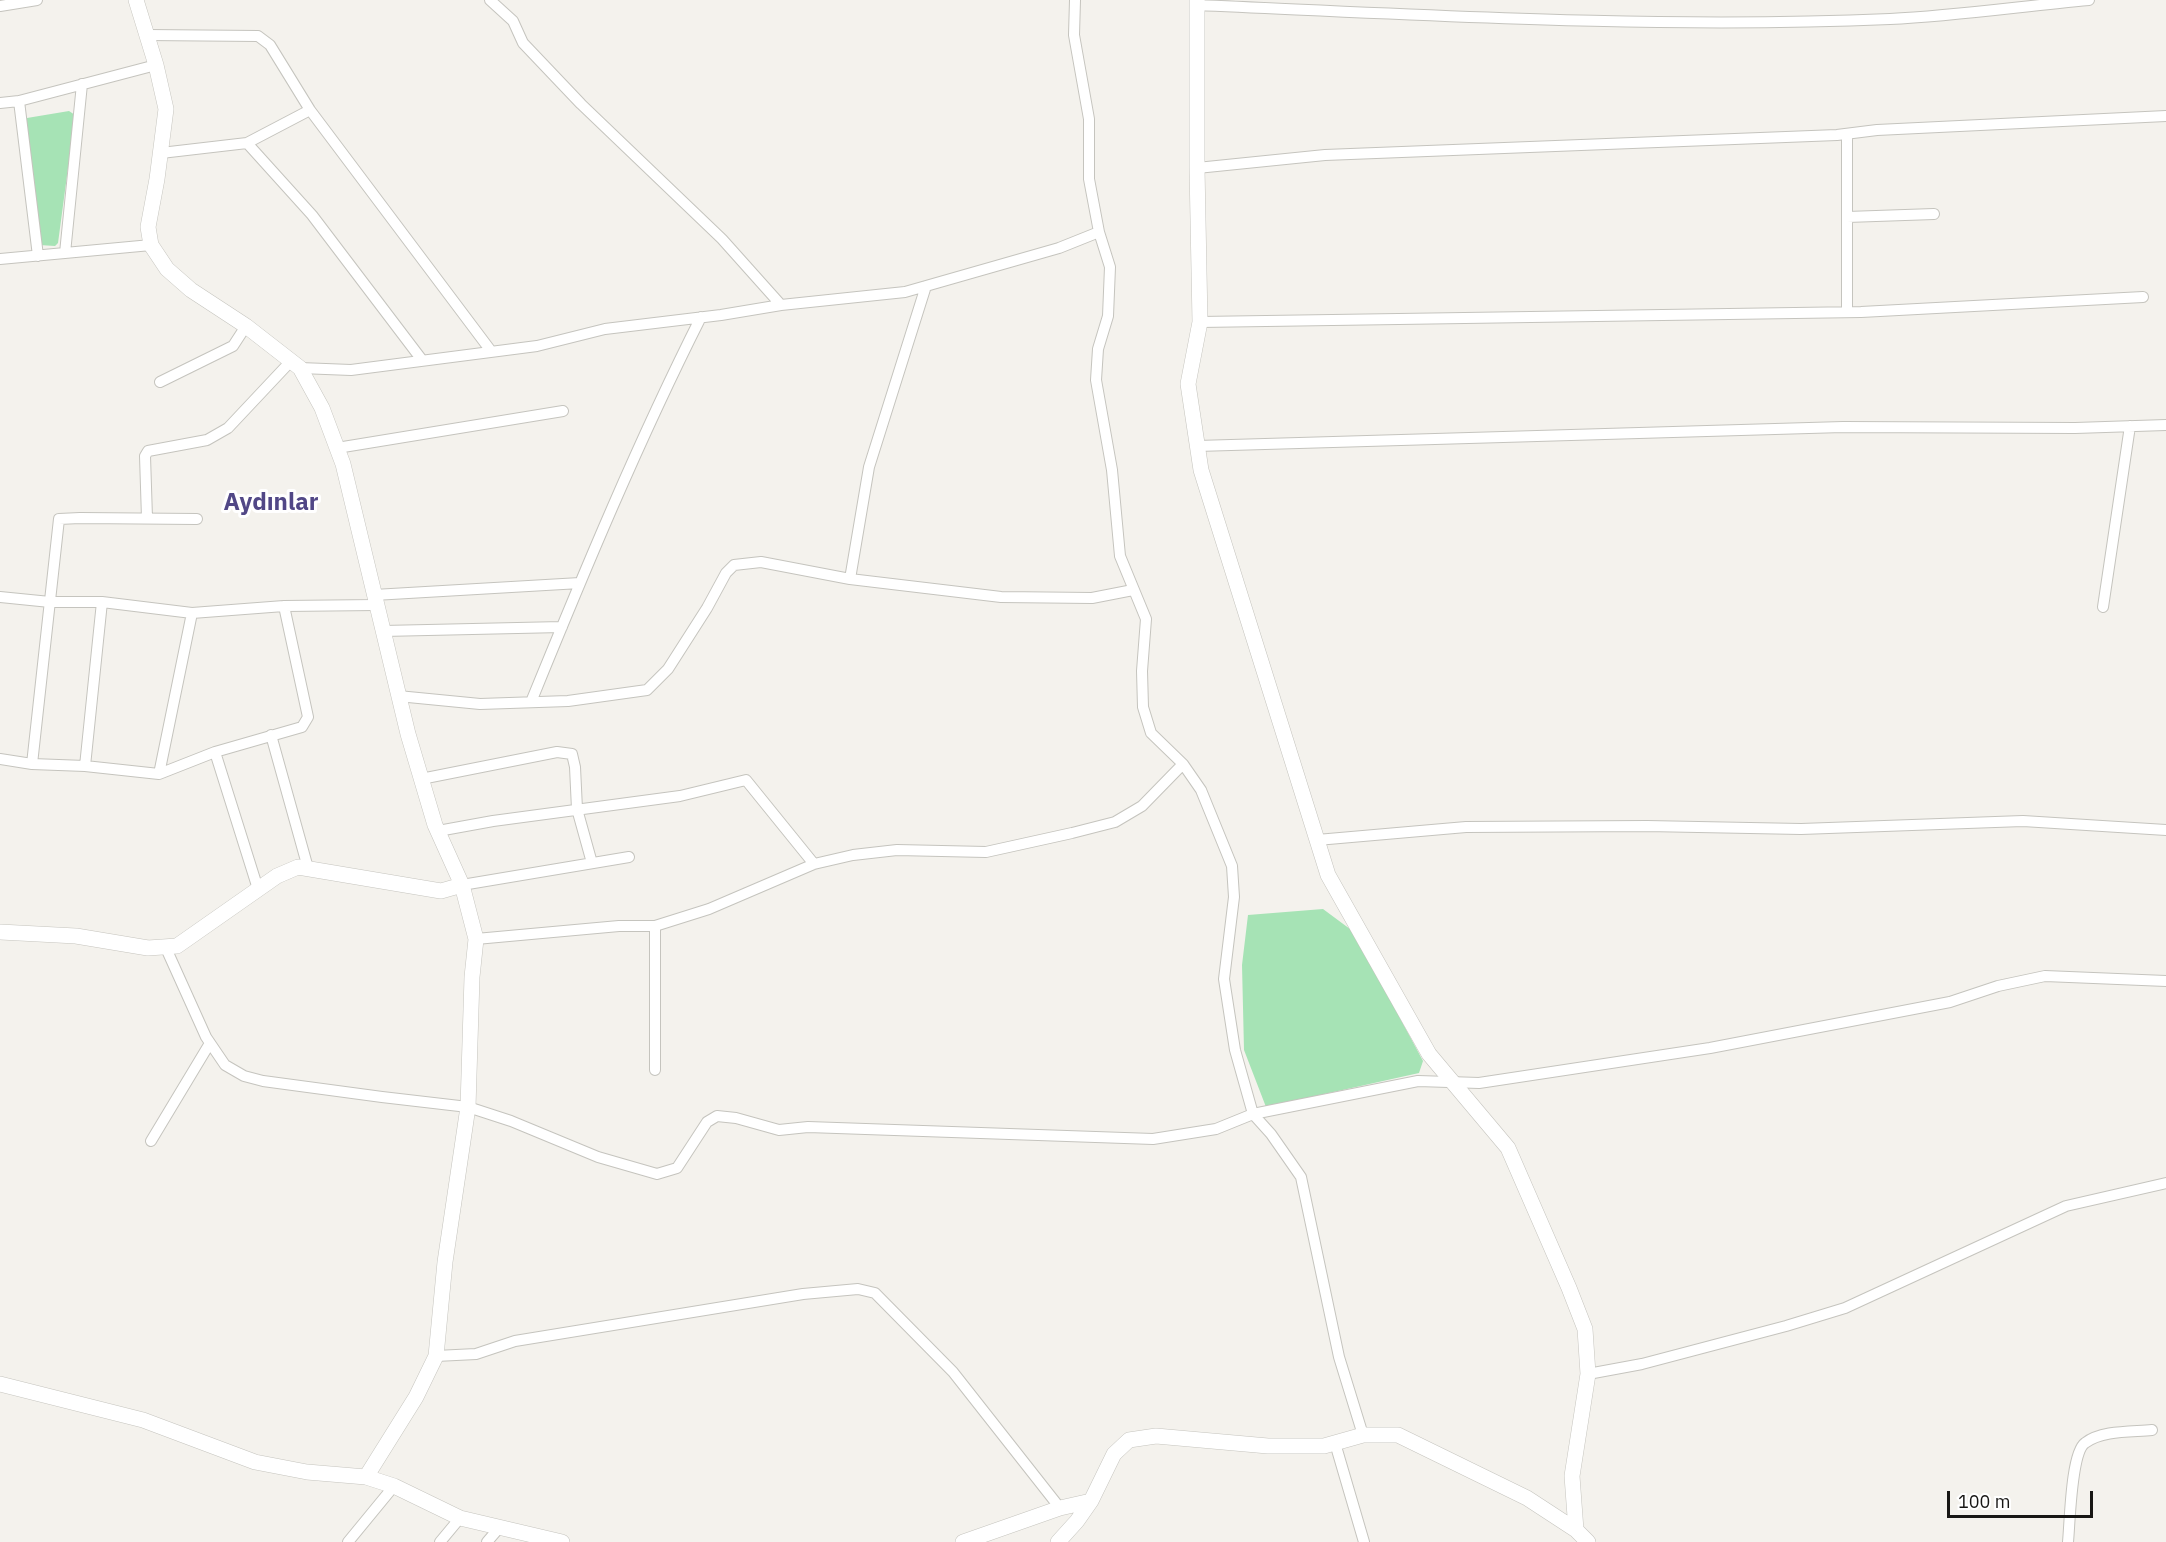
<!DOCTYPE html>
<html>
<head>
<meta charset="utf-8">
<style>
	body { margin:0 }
	#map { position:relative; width:2166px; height:1542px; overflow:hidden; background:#f4f2ed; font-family:"IBM Plex Sans",sans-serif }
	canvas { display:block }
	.scale { position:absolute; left:1947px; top:1491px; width:146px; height:27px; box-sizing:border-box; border:3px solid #171614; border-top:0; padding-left:8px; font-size:18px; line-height:21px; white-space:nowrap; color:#171614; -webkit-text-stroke:4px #fff; paint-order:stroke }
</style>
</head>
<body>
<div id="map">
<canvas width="2166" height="1542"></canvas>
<div class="scale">100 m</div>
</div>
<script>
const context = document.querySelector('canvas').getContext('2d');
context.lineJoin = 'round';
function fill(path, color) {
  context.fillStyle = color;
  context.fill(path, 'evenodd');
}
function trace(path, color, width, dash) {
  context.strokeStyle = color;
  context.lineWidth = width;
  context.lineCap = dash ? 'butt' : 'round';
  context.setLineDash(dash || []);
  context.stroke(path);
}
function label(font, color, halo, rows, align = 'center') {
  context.font = font + ' "IBM Plex Sans",sans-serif';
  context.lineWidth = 6;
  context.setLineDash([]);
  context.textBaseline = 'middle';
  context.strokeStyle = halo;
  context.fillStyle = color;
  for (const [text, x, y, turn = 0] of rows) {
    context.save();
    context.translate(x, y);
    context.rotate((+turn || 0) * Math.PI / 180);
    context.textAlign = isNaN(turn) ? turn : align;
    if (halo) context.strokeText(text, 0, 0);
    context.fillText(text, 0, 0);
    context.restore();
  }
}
const green = new Path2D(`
	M69,111L75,115L74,123L58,243L55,246L39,245L24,122L27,118Z
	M1323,909L1354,932L1423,1061L1419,1073L1266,1107L1244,1050L1242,965L1248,915Z`);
const street = new Path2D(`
	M490,0L513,21L523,43L581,104L722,239L781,305
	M1075,0L1074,35L1089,119V179L1099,232L1110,267L1108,316L1098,349L1096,380L1112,470L1120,556L1146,619L1142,671L1143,707L1151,733L1183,764L1201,790L1232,866L1234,897L1224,979L1235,1050L1253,1114L1271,1134L1301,1177L1339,1357L1363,1435
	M1197,5C1428,15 1659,29 1890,19C1956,16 2023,6 2089,0
	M0,6L37,0
	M147,35L258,36L270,45L310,110L491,351
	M19,101L38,256
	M0,103L19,101L156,65
	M247,143L312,215L422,360
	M161,153L247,143L310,110
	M1197,168L1325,155L1837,135L1877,130L2166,116
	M1847,217L1934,214
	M65,253L82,84
	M0,259L151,245
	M1847,311V134
	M1200,322L1861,312L2143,297
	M300,368L351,370L537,346L605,329L721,315L781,305L905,292L1059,248L1099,232
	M160,382L233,346L246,326
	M1197,446L1843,427L2075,428L2166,425
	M337,448L563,411
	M147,518L145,456L148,451L207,440L228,428L291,361
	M850,579L869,467L926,286
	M374,595L580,583
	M0,597L50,602H102L192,613L284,606L376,605
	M2103,607L2130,426
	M383,631L562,627
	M398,696L480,704L568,701L647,690L668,669L707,608L726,573L734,565L761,562L850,579L1001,597L1092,598L1133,590
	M531,702C584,572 638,442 701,317
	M271,735L308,868
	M215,752L258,889
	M0,759L32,764L85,766L159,774L192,613
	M32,764L59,519L80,518L197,519
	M85,766L102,602
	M159,774L215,752L302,727L308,717L284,606
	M421,779L557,752L572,754L575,767L577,809L592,863
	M438,831L493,821L680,796L746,780L814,864
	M1317,840L1466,827L1647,826L1801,829L2023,821L2166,830
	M462,885L629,857
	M655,926V1070
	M476,939L619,926H655L709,909L814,864L853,855L897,850L986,852L1072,833L1115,822L1142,806L1183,764
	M165,946L206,1037L225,1065L244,1076L263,1081L382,1097L468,1107L511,1121L598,1157L657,1174L677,1168L707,1122L717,1116L736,1118L779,1130L808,1127L1153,1139L1216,1129L1253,1114L1418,1081L1479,1083L1710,1048L1950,1002L1998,986L2045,976L2166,981
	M151,1141L210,1043
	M436,1356L476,1354L515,1341L803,1294L858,1289L875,1293L953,1372L1060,1508
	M1588,1374L1642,1364L1786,1326L1845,1308L2066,1206L2166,1183
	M1335,1443L1364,1542
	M348,1542L394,1486
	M440,1542L460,1518
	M487,1542L499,1528
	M2068,1542C2070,1522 2071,1453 2085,1443C2102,1430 2132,1432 2152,1430`);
const secondary = new Path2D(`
	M136,0L156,65L166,109L157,179L148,227L151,245L167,269L191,290L246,326L300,368L322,408L343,464L408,734L435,825L462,885L476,939L472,977L468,1107L445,1262L436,1356L416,1397L366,1477
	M1197,0V168L1200,322L1188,384L1201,470L1328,875L1429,1054L1508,1148L1569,1288L1585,1329L1588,1374L1572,1476L1576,1530
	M0,932L76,936L148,948L177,946L277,876L298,867L441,891L462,885
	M0,1384L143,1420L255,1462L307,1472L366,1477L394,1486L460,1518L562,1542
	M963,1542L1060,1508L1091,1501
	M1058,1542L1077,1521L1091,1501L1114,1454L1129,1440L1156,1436L1268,1446H1324L1363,1435H1398L1527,1498L1576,1530L1588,1542`);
const districtNames = [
	["Aydınlar",271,503]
];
fill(green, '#a6e3b5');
trace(street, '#c5c4be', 12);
trace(secondary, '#c5c4be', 16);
trace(street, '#fff', 10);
trace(secondary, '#fff', 15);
label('bold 24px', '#514786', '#fff', districtNames);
</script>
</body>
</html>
